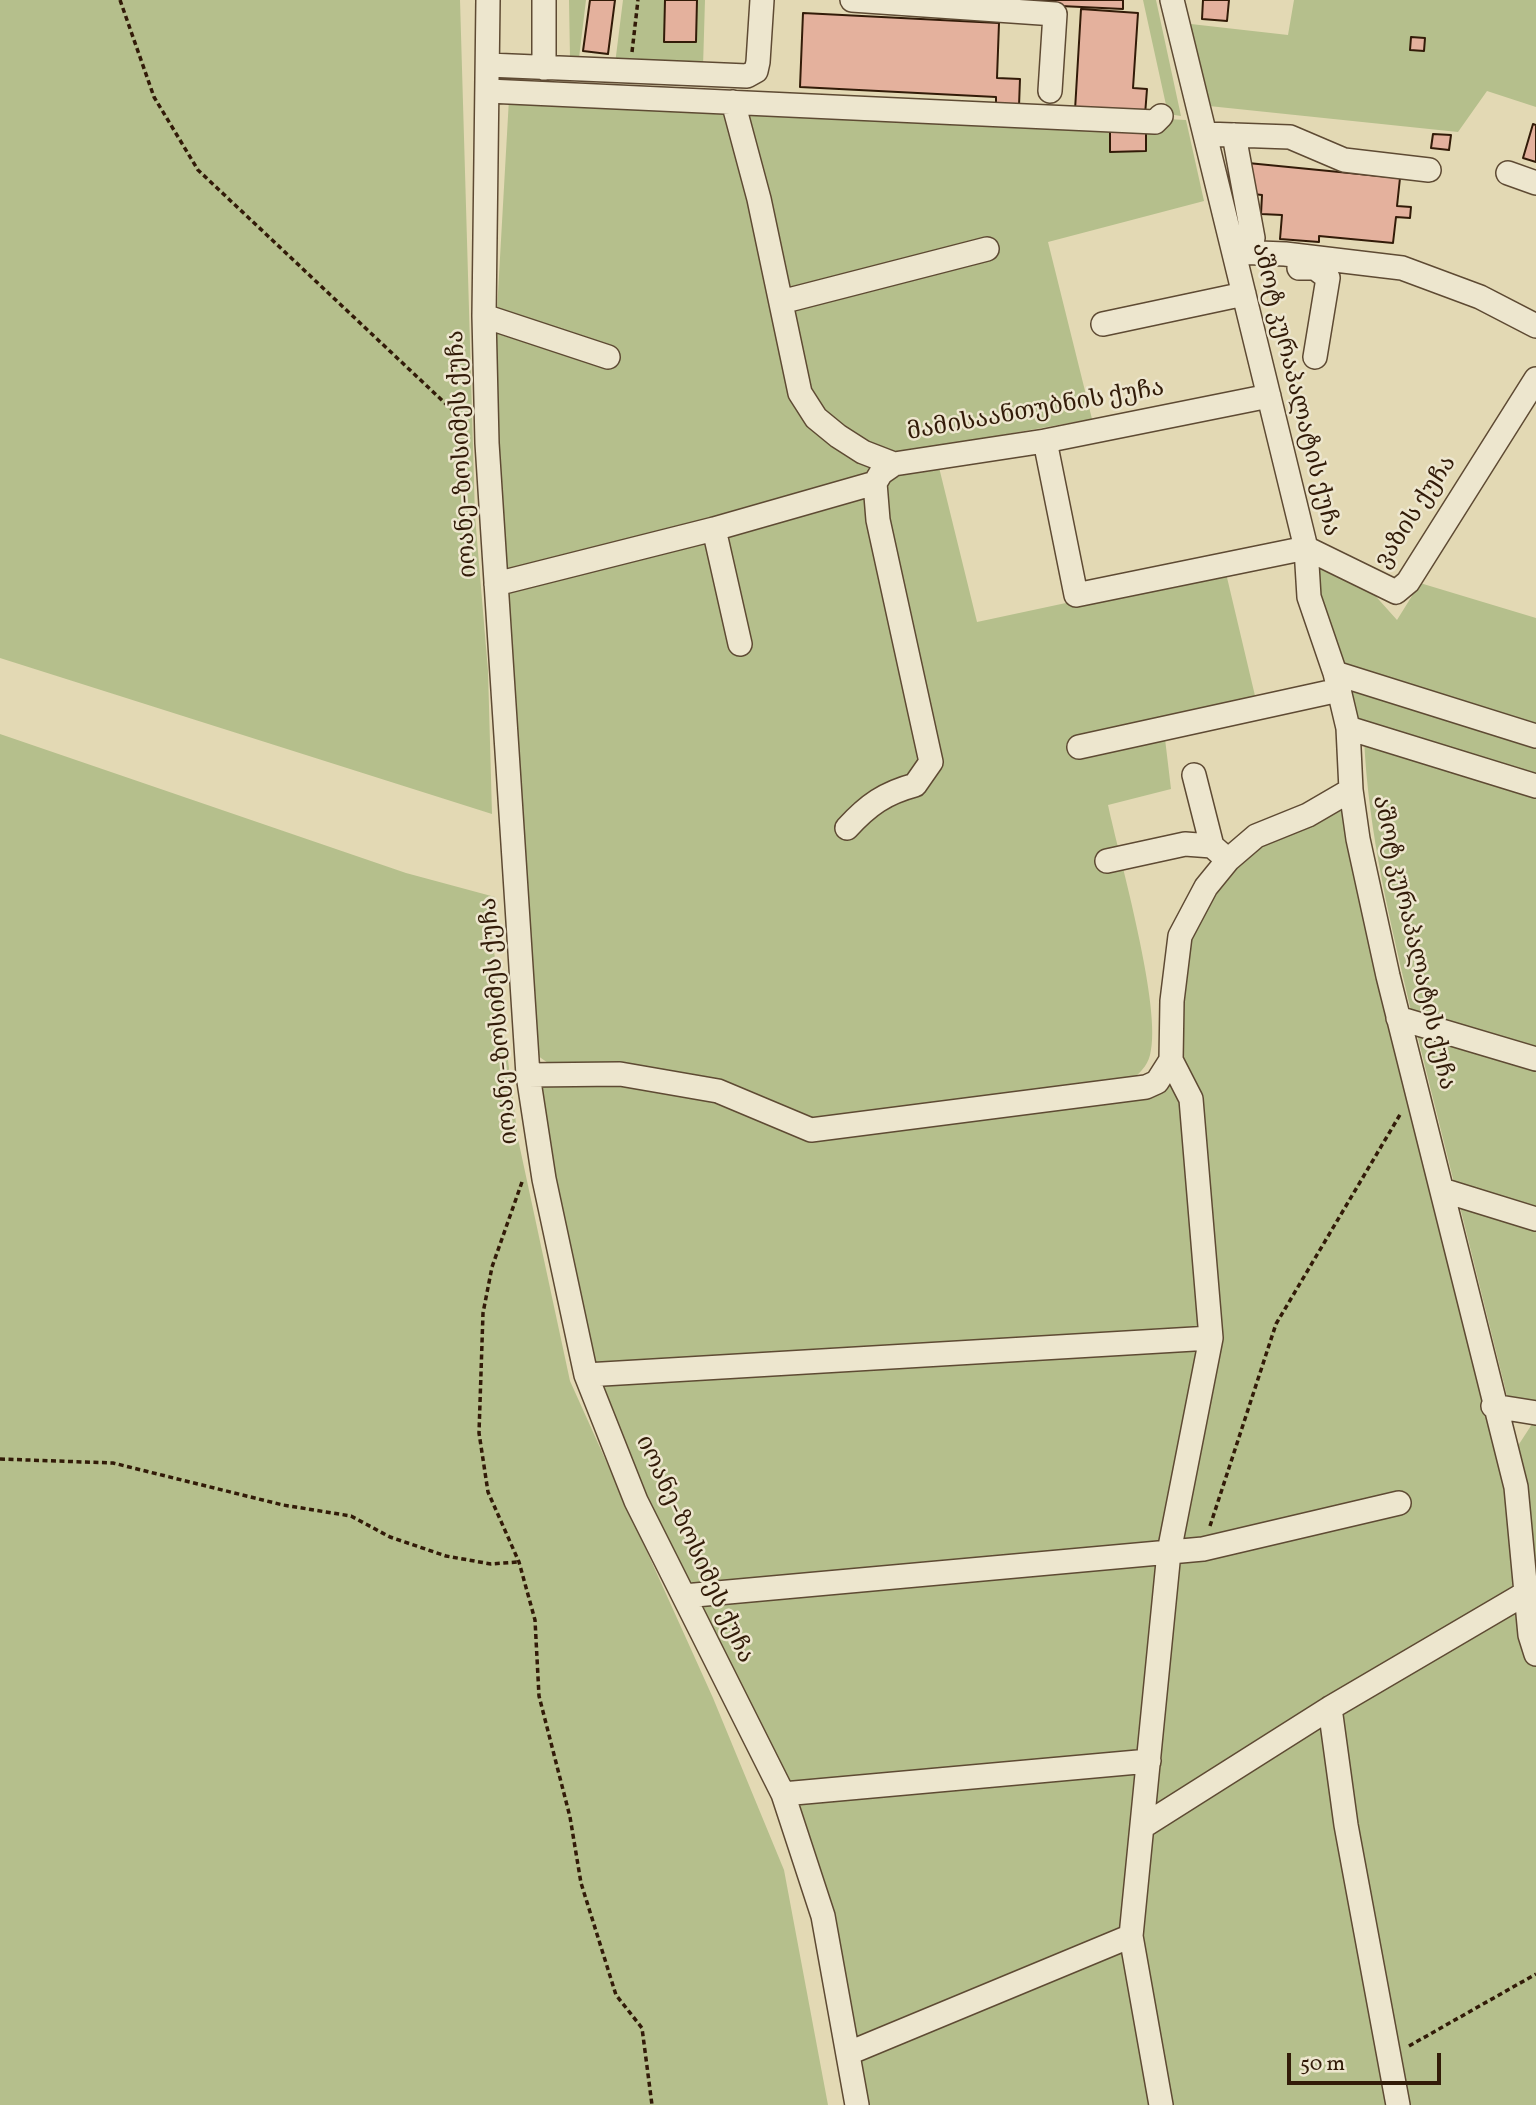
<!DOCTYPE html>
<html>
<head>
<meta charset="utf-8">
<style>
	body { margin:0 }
	#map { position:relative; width:1536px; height:2105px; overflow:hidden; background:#e3d9b4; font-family:Vollkorn,serif }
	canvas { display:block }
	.scale { position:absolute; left:1287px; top:2053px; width:154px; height:32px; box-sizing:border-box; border:4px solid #321b08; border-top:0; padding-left:9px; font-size:21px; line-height:24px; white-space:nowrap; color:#321b08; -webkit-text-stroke:5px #ede6ce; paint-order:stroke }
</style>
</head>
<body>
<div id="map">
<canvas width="1536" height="2105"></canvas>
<div class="scale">50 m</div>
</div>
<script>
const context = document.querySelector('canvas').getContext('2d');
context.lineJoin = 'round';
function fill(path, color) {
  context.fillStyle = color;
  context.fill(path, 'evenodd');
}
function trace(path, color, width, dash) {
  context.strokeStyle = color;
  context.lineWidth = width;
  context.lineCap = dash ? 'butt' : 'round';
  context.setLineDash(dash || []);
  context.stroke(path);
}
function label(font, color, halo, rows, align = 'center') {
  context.font = font + ' Vollkorn,"Noto Serif Georgian",serif';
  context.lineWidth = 5;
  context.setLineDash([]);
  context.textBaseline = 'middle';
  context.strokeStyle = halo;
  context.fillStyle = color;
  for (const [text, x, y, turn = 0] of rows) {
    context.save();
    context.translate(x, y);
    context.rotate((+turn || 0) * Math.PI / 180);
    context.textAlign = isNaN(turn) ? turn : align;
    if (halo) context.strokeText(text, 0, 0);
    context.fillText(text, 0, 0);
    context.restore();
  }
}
const green = new Path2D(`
	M0,0H460L475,516L488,671L492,814L0,658Z
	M569,0H586L579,58H570Z
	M623,0H705L703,67L615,64Z
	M1143,0H1156L1181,116L1168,114Z
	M1294,0H1536V107L1487,91L1458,132L1209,106L1182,23L1288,35Z
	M510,81L628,91L1186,120L1204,201L1048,242L1092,419L934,447L977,622L1225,569L1256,700L1163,722L1171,789L1108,805C1119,857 1163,1010 1150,1055C1147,1067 1139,1073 1131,1081L819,1121L548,1063L534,1053L499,478L495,346Z
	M1317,563L1363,582L1397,620L1420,583L1536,618V731L1333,661L1318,590Z
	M1335,673L1536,736V786L1348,728Z
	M0,734L406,873L495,897L492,935L518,1139L570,1381L713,1698L784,1870L828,2105H0Z
	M1364,737L1536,790V1056L1413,1019C1391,925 1368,833 1364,737Z
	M1351,790L1510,1458L1536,1418V2105H857L783,1794L586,1375L528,1075L620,1074L811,1130L1157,1082L1180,936L1228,860Z
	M1416,1030L1536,1065V1410L1509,1404Z`);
const building = new Path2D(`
	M590,0H615L608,54L583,51Z
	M665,0H697L696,42H664Z
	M1041,0H1123V9L1040,5Z
	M1203,0H1229L1227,21L1202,19Z
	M1081,9L1138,13L1133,88L1147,89L1145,115L1075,110Z
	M803,13L999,23L997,78L1020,79L1019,106L996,105V97L800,87Z
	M1411,37L1425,38L1424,51L1410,50Z
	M1533,124L1536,125V162L1523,158Z
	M1146,129V151L1110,152V130Z
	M1433,134L1451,135L1449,150L1431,148Z
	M1248,163L1400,178L1397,206L1411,207L1410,218L1396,217L1393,243L1319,236V242L1280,239L1282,215L1261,214L1262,195L1245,193Z`);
const path = new Path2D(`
	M120,0L154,97L198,170L465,422
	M632,52L638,0
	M522,1182L492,1267L483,1313L479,1433L488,1492L519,1562L535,1620L539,1696L570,1817L581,1883L616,1995L642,2028L652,2105
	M0,1459L113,1463L283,1505L351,1516L390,1537L446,1556L491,1564L518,1562
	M1210,1526L1276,1324L1401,1113
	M1409,2046L1536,1974`);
const minor = new Path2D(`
	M488,0L484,316L487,443L528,1075L544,1179L586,1375L636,1501L783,1794L823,1916L857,2105
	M852,0L1055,14L1050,91
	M1172,0L1306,548L1309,597L1335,673L1348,728L1351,790L1358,839L1388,976L1516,1487L1530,1635L1536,1654
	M488,65L747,76L756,71L758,62L762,0
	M544,68V0
	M488,91L1155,122L1161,116
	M733,102L759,199L800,393L816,418L838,436L863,452L894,464L1045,441L1269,396
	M1205,134L1290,137L1344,160L1429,170
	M1234,135L1253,238
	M1508,173L1536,183
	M1234,252L1285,254L1402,268L1480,297L1536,326
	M1299,268H1315L1328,278L1315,357
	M781,302L987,249
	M484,316L608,357
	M1103,324L1244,294
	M1045,441L1076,595L1306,548
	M714,529L740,644
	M1306,548L1396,592L1408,582L1536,379
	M496,584L714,529L875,483L881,473L894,464
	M1335,673L1536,736
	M1348,728L1536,786
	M1079,747L1339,690
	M1194,775L1212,846
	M847,828C868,805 885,793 915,785L931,762L878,520L875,483
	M1107,861L1185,844L1212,846L1228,860
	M1398,1018L1536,1059
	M528,1075L620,1074L718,1091L811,1130L1146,1087L1157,1082L1171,1060L1172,1001L1180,936L1206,887L1228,860L1256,836L1308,815L1351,790
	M1442,1190L1536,1219
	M586,1375L1211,1338
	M1493,1406L1536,1413
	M684,1596L1203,1549L1399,1503
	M1330,1708L1346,1825L1398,2105
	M783,1794L1149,1761
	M1142,1827L1330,1708L1526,1593
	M849,2053L1131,1936
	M1161,2105L1131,1936L1169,1552L1211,1338L1191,1099L1171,1060`);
const streetNames = [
	["აშოტ კურაპალატის ქუჩა",1294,390,76],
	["მამისაანთუბნის ქუჩა",1036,412,-10],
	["იოანე-ზოსიმეს ქუჩა",464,454,-93],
	["ვაზის ქუჩა",1417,513,-57],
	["აშოტ კურაპალატის ქუჩა",1412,943,77],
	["იოანე-ზოსიმეს ქუჩა",501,1021,-95],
	["იოანე-ზოსიმეს ქუჩა",693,1550,65]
];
fill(green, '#b5bf8c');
fill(building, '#e4b19d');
trace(building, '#321b08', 2);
trace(minor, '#5e4a33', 26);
trace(path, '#321b08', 3.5, [5, 3.5]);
trace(minor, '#ede6ce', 23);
label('24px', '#321b08', '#ede6ce', streetNames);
</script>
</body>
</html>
